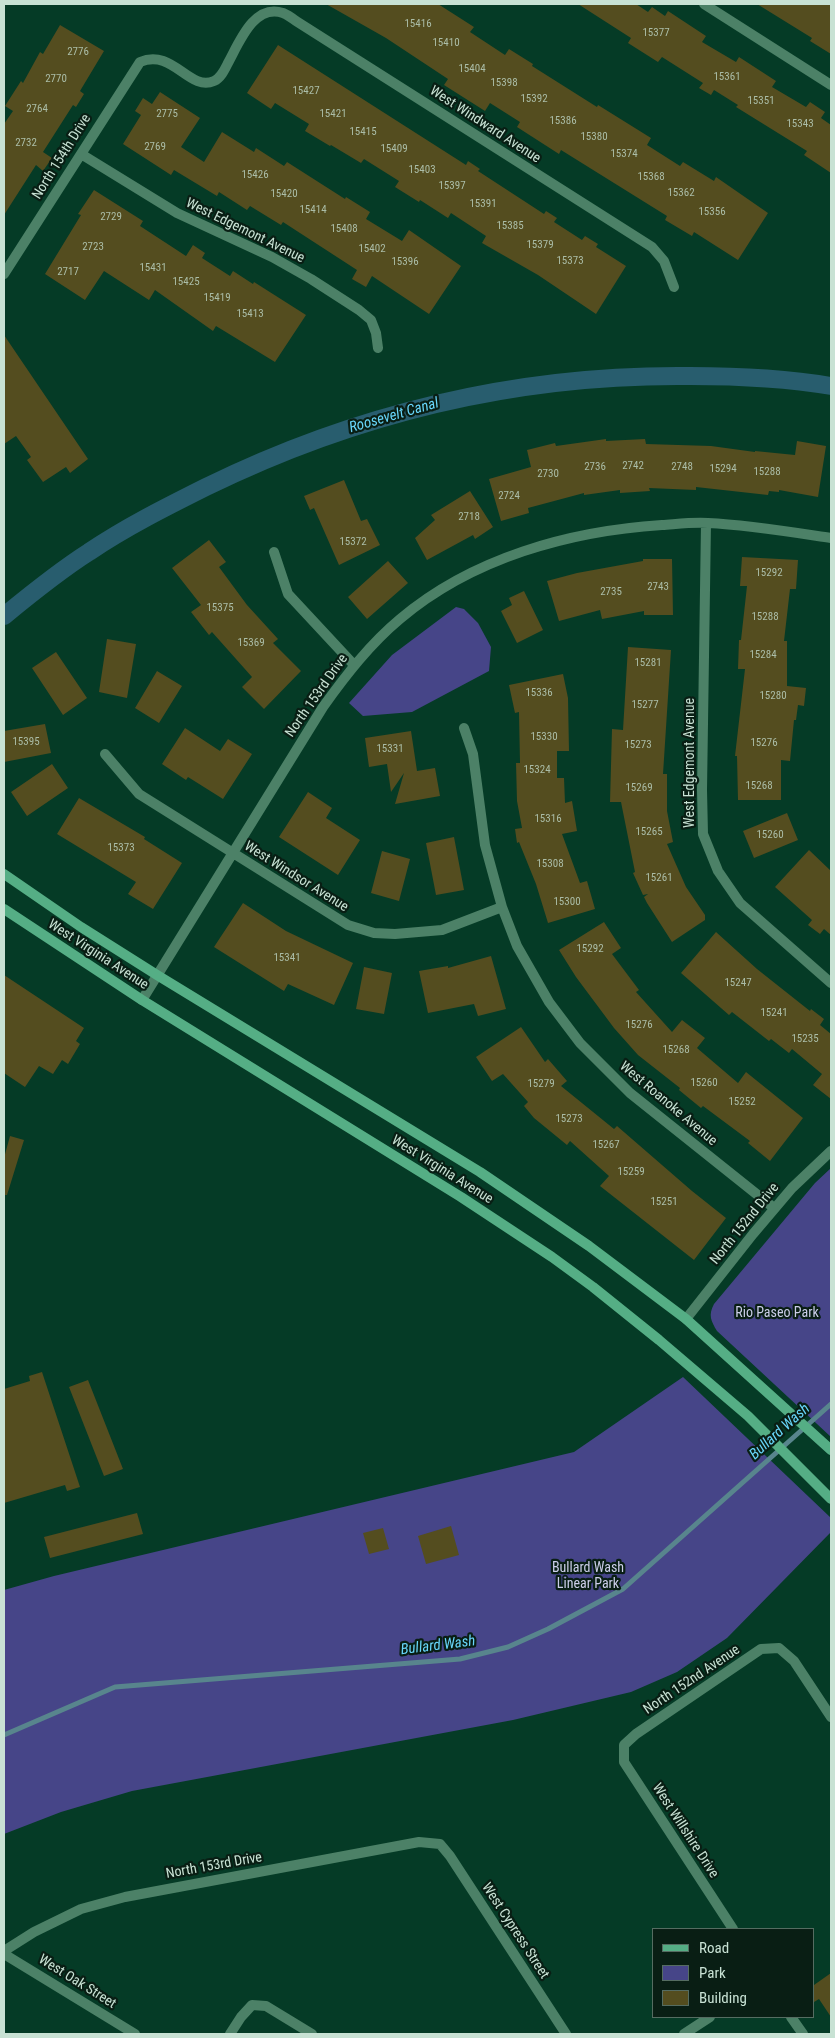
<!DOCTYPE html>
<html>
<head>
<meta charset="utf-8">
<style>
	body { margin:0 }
	#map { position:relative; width:835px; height:2038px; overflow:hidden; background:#053b26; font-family:"Roboto Condensed",sans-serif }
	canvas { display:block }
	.frame { position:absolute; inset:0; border:5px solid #c8e2d4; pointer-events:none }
	.legend { position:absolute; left:652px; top:1928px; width:162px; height:90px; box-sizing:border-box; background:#091e14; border:1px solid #556c61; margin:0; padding:6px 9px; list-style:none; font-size:15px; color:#c8e2d4 }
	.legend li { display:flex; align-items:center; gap:10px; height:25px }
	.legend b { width:25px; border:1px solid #556c61 }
</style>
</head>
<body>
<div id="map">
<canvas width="835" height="2038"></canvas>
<div class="frame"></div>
<ul class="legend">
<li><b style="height:6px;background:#55ae85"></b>Road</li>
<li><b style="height:14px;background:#464588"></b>Park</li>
<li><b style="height:14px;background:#544d1f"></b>Building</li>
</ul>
</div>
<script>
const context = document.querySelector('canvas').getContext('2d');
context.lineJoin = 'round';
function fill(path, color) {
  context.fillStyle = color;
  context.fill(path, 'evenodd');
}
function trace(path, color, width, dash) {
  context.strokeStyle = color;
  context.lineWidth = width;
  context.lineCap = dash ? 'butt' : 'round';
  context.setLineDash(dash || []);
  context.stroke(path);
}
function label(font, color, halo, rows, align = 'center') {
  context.font = font + ' "Roboto Condensed",sans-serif';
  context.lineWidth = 4.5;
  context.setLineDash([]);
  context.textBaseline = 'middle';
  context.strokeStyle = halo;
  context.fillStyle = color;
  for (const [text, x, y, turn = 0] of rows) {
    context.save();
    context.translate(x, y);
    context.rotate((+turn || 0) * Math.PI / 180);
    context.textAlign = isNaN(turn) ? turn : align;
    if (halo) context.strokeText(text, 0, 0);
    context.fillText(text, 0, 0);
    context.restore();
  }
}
const green = new Path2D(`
	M456,607L464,609L478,623L491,647L489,671L412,712L363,716L349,703L392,655Z
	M831,1168V1437L717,1331C711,1321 708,1315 714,1304L815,1183Z
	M683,1377L831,1518V1532L727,1638L677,1672L631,1692L513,1720L132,1791L61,1812L4,1834V1590L54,1576L574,1452Z`);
const stream = new Path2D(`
	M4,1735L115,1687L460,1659L508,1647L548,1629L623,1589L831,1404`);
const canal = new Path2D(`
	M4,616C32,593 59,571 89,552C126,527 166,507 206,487C359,412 519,374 690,376C737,376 784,378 831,386`);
const building = new Path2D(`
	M326,4H438L474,27L470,32L505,55L509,49L533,64L532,66L597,107L598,105L651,138L647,145L680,166L683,162L714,181L716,177L768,213L738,260L694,232L692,236L665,220L667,216L561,150L559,154L517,127L520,122L490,103L485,111L444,85L448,79L386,38Z
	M578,4H636L648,12L652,7L665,16L668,11L706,36L702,42L736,62L739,57L776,81L772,87L806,107L810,102L825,112L821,118L831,125V173L804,155L807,151L736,107L738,105L714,90L711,95L699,88L703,83L662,57L658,62L628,43L631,38Z
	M757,4H831V54L810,41L812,38Z
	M60,25L104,51L80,91L84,94L76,107L73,105L43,152L52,158L43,171L36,165L4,215V124L13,111L5,106L21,81L23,83L40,52L43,54Z
	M278,45L466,165L468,161L480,169L478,171L544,214L546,211L557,218L554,222L582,240L585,236L598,244L596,247L626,266L596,314L538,275L482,243L486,236L451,213L448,218L420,200L419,202L395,187L399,181L364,159L361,163L331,145L330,146L305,131L309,124L275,103L271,109L247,93Z
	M160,92L200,118L181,147L204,162L222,132L254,152L256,148L284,166L287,162L345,199L346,197L370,212L366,219L402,241L409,230L461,266L429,314L372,276L366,287L352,279L357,270L283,222L281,225L250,206L247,210L219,192L217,196L174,170L171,175L123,144L141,115L135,111L143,98L152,104Z
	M94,190L143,221L140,226L186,256L193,245L205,253L202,258L230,276L233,271L253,284L254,282L306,315L275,362L216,326L213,331L155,290L149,300L104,271L85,300L45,274L81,215L78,214Z
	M4,335L88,459L70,473L66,467L43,482L27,460L31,457L16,436L4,444Z
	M606,439V441L645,439L646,444L711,446L755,452V451L795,455L797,441L826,446L818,497L779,490V492L769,491L768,495L696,487V490L649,488L650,491L620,493V490L584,495V493L528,508L529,513L501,521L489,479L531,467L527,450L555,443L556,446Z
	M344,480L361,521L367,519L380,545L339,565L314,508L310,510L304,496Z
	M470,491L493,527L475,539L473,535L427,560L415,538L435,520L431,515Z
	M209,540L226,562L219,567L247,605L278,639L273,643L301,671L264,709L242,687L252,677L212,632L209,635L191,612L201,605L172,568Z
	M742,557L798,560L796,589H790L784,641H787V686L806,688L804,706L798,705L796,720H794L790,761L781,760V800H738L737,756H735L745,669H738L739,640H741L747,586H740Z
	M643,559H672L673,615H644V611L602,619L600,610L559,621L547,581L577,573L643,561Z
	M388,561L408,583L367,619L348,597Z
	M524,591L543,630L517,643L501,611L512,605L509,598Z
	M107,639L136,644L127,698L99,692Z
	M628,647L671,650L663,774H667V811L673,842L667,844L686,887L705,915V920L672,942L647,903L644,897L648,894L643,895L633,873L635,872L621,802H610L612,729L623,730Z
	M56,652L87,698L63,715L32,668Z
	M157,671L182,686L159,723L135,708Z
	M563,674L568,698L569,751H557V778H564L565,803L572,801L577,831L562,834L580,883L587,881L595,909L548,923L536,884L519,842L517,843L515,829L522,828L517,801L516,763H520L519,712L515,713L509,685Z
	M45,724L51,753L4,762V731Z
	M185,728L220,751L228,739L252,754L223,799L188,777L186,780L162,764Z
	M411,731L417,771L435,768L440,796L395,804L404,773L391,792L387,764L369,767L365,738Z
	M52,764L68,788L27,816L11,792Z
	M308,792L332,808L326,818L360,840L338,875L279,837Z
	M79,798L145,837L144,839L182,863L153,909L128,894L136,882L57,834Z
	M787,813L798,840L754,858L743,831Z
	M454,837L464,890L436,895L426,843Z
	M809,850L831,871V935L824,929L820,934L808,925L812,920L775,887Z
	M382,851L410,859L399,901L371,893Z
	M243,903L286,931L353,963L334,1005L288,984L284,991L214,947Z
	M604,922L621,948L612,954L639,990L636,992L672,1032L682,1020L705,1038L697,1048L738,1083L746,1072L803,1118L770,1161L748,1143L750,1141L703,1106L701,1108L679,1090L680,1088L638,1055L614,1028L576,977L559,950Z
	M716,932L757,969L810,1011L811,1009L824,1019L820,1025L831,1034V1099L813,1085L822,1074L792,1049L789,1053L771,1039L769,1041L732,1012L729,1015L681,973Z
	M491,956L506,1009L478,1016L474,1004L428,1013L419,971L448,966V968Z
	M364,967L392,973L384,1014L356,1009Z
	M4,975L84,1028L76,1041L80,1044L68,1064L62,1060L53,1074L39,1066L25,1087L4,1073Z
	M521,1027L545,1062L548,1059L567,1081L561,1086L614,1129L617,1126L692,1191L726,1218L694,1260L600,1186L609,1176L570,1141L567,1145L534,1118L524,1106L528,1102L503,1074L492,1081L476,1057Z
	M10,1136L24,1140L7,1195H4V1158Z
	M42,1372L80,1487L67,1491L65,1485L4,1503V1389L30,1381L29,1376Z
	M88,1380L123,1469L104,1476L69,1387Z
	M137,1513L143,1534L50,1558L44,1537Z
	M451,1526L459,1555L426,1564L418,1536Z
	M383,1528L389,1549L369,1554L363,1533Z
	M831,1973V2017L819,1999L814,2002V1985Z`);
const minor = new Path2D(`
	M704,4L831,85
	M81,154L177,213L272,257L311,279L359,310L371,320L376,333L378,348
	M4,274L140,62C173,48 189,92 214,81C221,78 225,69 228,63C239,43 254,3 283,13C288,15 292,18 296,21L652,247L664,261L674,287
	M706,523L702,790L703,834L718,871L740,903L831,983
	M274,552L288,594L354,665
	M464,728L473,754L485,845L502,907L517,946L549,1002L580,1043L630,1093L774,1208
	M105,754L139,794L348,925L374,933L395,934L442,930L502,907
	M142,1000L323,707C346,675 370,644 400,619C472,558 569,531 662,525C677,524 693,522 708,523C749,525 791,532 831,538
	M686,1319L753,1234L792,1188L831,1151
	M733,1929L624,1762V1745L636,1734L761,1649L779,1648L794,1661L831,1717
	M4,1951L34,1932L81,1909L125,1897L419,1842L440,1844L450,1856L566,2034
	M4,1954L135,2034
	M791,2017L803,2034
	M230,2034L241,2017L252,2005L266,2006L312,2034
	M684,2034L710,2017`);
const secondary = new Path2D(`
	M4,874L81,927L157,975L480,1172L589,1246L686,1319L831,1450
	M4,909L142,1000L461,1197L552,1257L593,1287L659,1340L748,1416L831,1499`);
const numberNames = [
	["15416",418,24],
	["15377",656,33],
	["15410",446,43],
	["2776",78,52],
	["15404",472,69],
	["15361",727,77],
	["2770",56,79],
	["15398",504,83],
	["15427",306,91],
	["15392",534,99],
	["15351",761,101],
	["2764",37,109],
	["2775",167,114],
	["15421",333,114],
	["15386",563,121],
	["15343",800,124],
	["15415",363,132],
	["15380",594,137],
	["2732",26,143],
	["2769",155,147],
	["15409",394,149],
	["15374",624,154],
	["15403",422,170],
	["15426",255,175],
	["15368",651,177],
	["15397",452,186],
	["15362",681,193],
	["15420",284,194],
	["15391",483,204],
	["15414",313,210],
	["15356",712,212],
	["2729",111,217],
	["15385",510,226],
	["15408",344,229],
	["15379",540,245],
	["2723",93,247],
	["15402",372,249],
	["15373",570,261],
	["15396",405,262],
	["15431",153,268],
	["2717",68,272],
	["15425",186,282],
	["15419",217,298],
	["15413",250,314],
	["2742",633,466],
	["2736",595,467],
	["2748",682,467],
	["15294",723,469],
	["15288",767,472],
	["2730",548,474],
	["2724",509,496],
	["2718",469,517],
	["15372",353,542],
	["15292",769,573],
	["2743",658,587],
	["2735",611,592],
	["15375",220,608],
	["15288",765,617],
	["15369",251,643],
	["15284",763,655],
	["15281",648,663],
	["15336",539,693],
	["15280",773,696],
	["15277",645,705],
	["15330",544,737],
	["15395",26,742],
	["15276",764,743],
	["15273",638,745],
	["15331",390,749],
	["15324",537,770],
	["15268",759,786],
	["15269",639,788],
	["15316",548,819],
	["15265",649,832],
	["15260",770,835],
	["15373",121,848],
	["15308",550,864],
	["15261",659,878],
	["15300",567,902],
	["15292",590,949],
	["15341",287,958],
	["15247",738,983],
	["15241",774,1013],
	["15276",639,1025],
	["15235",805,1039],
	["15268",676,1050],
	["15260",704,1083],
	["15279",541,1084],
	["15252",742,1102],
	["15273",569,1119],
	["15267",606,1145],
	["15259",631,1172],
	["15251",664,1202]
];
const streetNames = [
	["West Windward Avenue",485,125,33],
	["North 154th Drive",62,157,-58],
	["West Edgemont Avenue",245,231,26],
	["North 153rd Drive",317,696,-55],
	["West Edgemont Avenue",690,763,-90],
	["West Windsor Avenue",296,877,32],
	["West Virginia Avenue",98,955,33],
	["West Roanoke Avenue",668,1104,40],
	["West Virginia Avenue",442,1170,32],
	["North 152nd Drive",745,1224,-51],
	["North 152nd Avenue",692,1680,-34],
	["West Willshire Drive",685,1831,57],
	["North 153rd Drive",214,1866,-10],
	["West Cypress Street",515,1931,57],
	["West Oak Street",77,1982,32]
];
const parkNames = [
	["Rio Paseo Park",777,1313],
	["Bullard Wash",588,1568],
	["Linear Park",588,1584]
];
const waterNames = [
	["Roosevelt Canal",394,416,-16],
	["Bullard Wash",780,1432,-42],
	["Bullard Wash",438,1646,-7]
];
fill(green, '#464588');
trace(stream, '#58858d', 5);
trace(canal, '#285d6e', 18);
fill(building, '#544d1f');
trace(minor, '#4c8167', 10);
trace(secondary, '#55ae85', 10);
label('11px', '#abbda7', null, numberNames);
label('14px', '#c8e2d4', '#091e14', streetNames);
label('14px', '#cccee9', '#091e14', parkNames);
label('italic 15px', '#68d6fa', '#091e14', waterNames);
</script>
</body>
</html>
